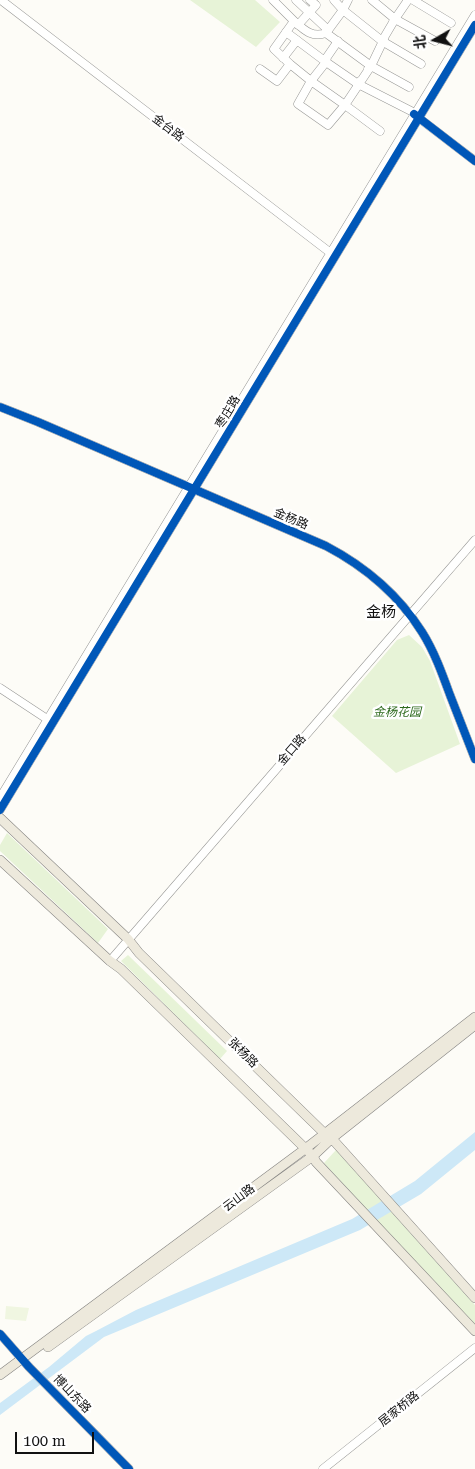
<!DOCTYPE html>
<html>
<head>
<meta charset="utf-8">
<style>
	body { margin:0 }
	#map { position:relative; width:475px; height:1469px; overflow:hidden; background:#fdfcf7; font-family:"Roboto Serif","Noto Sans SC",serif }
	canvas { display:block }
	.north { position:absolute; left:410px; top:15px; width:50px; height:50px; -webkit-text-stroke:4px #fff; paint-order:stroke; rotate:262deg; font-size:14px; font-weight:700; line-height:20px; text-align:center; color:#111 }
	.north::after { content:''; display:block; margin:auto; width:18px; height:22px; background:#111; clip-path:polygon(50% 0,100% 100%,50% 72%,0 100%) }
	.scale { position:absolute; left:15px; top:1432px; width:79px; height:22px; box-sizing:border-box; border:2px solid #111; border-top:0; padding-left:6px; font-size:15px; line-height:18px; white-space:nowrap; color:#111; -webkit-text-stroke:4px #fff; paint-order:stroke }
</style>
</head>
<body>
<div id="map">
<canvas width="475" height="1469"></canvas>
<div class="north">北</div>
<div class="scale">100 m</div>
</div>
<script>
const context = document.querySelector('canvas').getContext('2d');
context.lineJoin = 'round';
function fill(path, color) {
  context.fillStyle = color;
  context.fill(path, 'evenodd');
}
function trace(path, color, width, dash) {
  context.strokeStyle = color;
  context.lineWidth = width;
  context.lineCap = dash ? 'butt' : 'round';
  context.setLineDash(dash || []);
  context.stroke(path);
}
function label(font, color, halo, rows, align = 'center') {
  context.font = font + ' "Roboto Serif","Noto Sans SC",serif';
  context.lineWidth = 5;
  context.setLineDash([]);
  context.textBaseline = 'middle';
  context.strokeStyle = halo;
  context.fillStyle = color;
  for (const [text, x, y, turn = 0] of rows) {
    context.save();
    context.translate(x, y);
    context.rotate((+turn || 0) * Math.PI / 180);
    context.textAlign = isNaN(turn) ? turn : align;
    if (halo) context.strokeText(text, 0, 0);
    context.fillText(text, 0, 0);
    context.restore();
  }
}
const green = new Path2D(`
	M190,0H255L280,22L256,47Z
	M409,635L422,647L430,661L460,744L396,773L332,716L397,640Z
	M7,833L108,929L98,943L0,851V845Z
	M128,955L227,1051L220,1059L121,961Z
	M336,1150L475,1305V1328L324,1163Z`);
const pitch = new Path2D(`
	M6,1306L29,1308L26,1321L5,1319Z`);
const water = new Path2D(`
	M475,1132V1150L421,1194L360,1230L104,1337L0,1415V1403L49,1367L86,1336L96,1331L136,1310L352,1219L415,1181Z`);
const minor = new Path2D(`
	M1,0L332,254
	M273,0L298,25L316,5L310,0
	M334,0L343,10L348,0
	M372,0L395,19L382,41L343,10L326,33L371,66L345,105L380,131
	M413,0L451,23
	M395,19L408,0
	M393,22L395,19L435,41
	M338,41L327,57L326,62L358,84
	M382,41L421,64
	M283,58L297,40
	M290,64L274,49L294,21C304,30 312,38 326,33V28L296,0
	M371,66L384,39
	M260,69L277,81L290,64L311,81L298,104L328,125L345,105L311,81L326,62L286,32
	M368,69L371,66L409,87
	M360,81L358,84L411,111
	M415,115L475,161
	M0,407L38,422L326,546C366,567 398,594 422,632C434,651 442,673 450,695C458,716 467,738 475,759
	M0,688L44,717
	M0,798L475,15
	M0,810L475,25
	M110,961L475,540
	M0,1334L29,1367L129,1469
	M323,1469L475,1348`);
const major = new Path2D(`
	M0,818L128,939L139,953L322,1131L335,1142L475,1298
	M0,860L110,961L121,969L313,1156L316,1162L475,1331
	M48,1347L313,1156L331,1139L475,1025
	M0,1375L305,1149L475,1017`);
const cycleway = new Path2D(`
	M414,114L475,161
	M0,407L38,422L326,546C366,567 398,594 422,632C434,651 442,673 450,695C458,716 467,738 475,759
	M0,810L475,25
	M0,1334L29,1367L129,1469`);
const streetNames = [
	["金台路",168,128,37],
	["枣庄路",228,412,-59],
	["金杨路",291,519,23],
	["金口路",292,750,-49],
	["张杨路",243,1053,45],
	["云山路",239,1198,-37],
	["博山东路",72,1394,46],
	["居家桥路",399,1409,-39]
];
const parkNames = [
	["金杨花园",397,712]
];
const quarterNames = [
	["金杨",381,613]
];
fill(green, '#e7f3d7');
fill(pitch, '#f0f6e1');
fill(water, '#cde8f7');
trace(minor, '#979795', 9);
trace(major, '#858482', 10);
trace(minor, '#fffffe', 8);
trace(major, '#ede9dc', 9);
trace(cycleway, '#0057b8', 8);
label('12px', '#111', '#fff', streetNames);
label('italic 12px', '#2f6b1f', '#fff', parkNames);
label('15px', '#111', '#fff', quarterNames);
</script>
</body>
</html>
